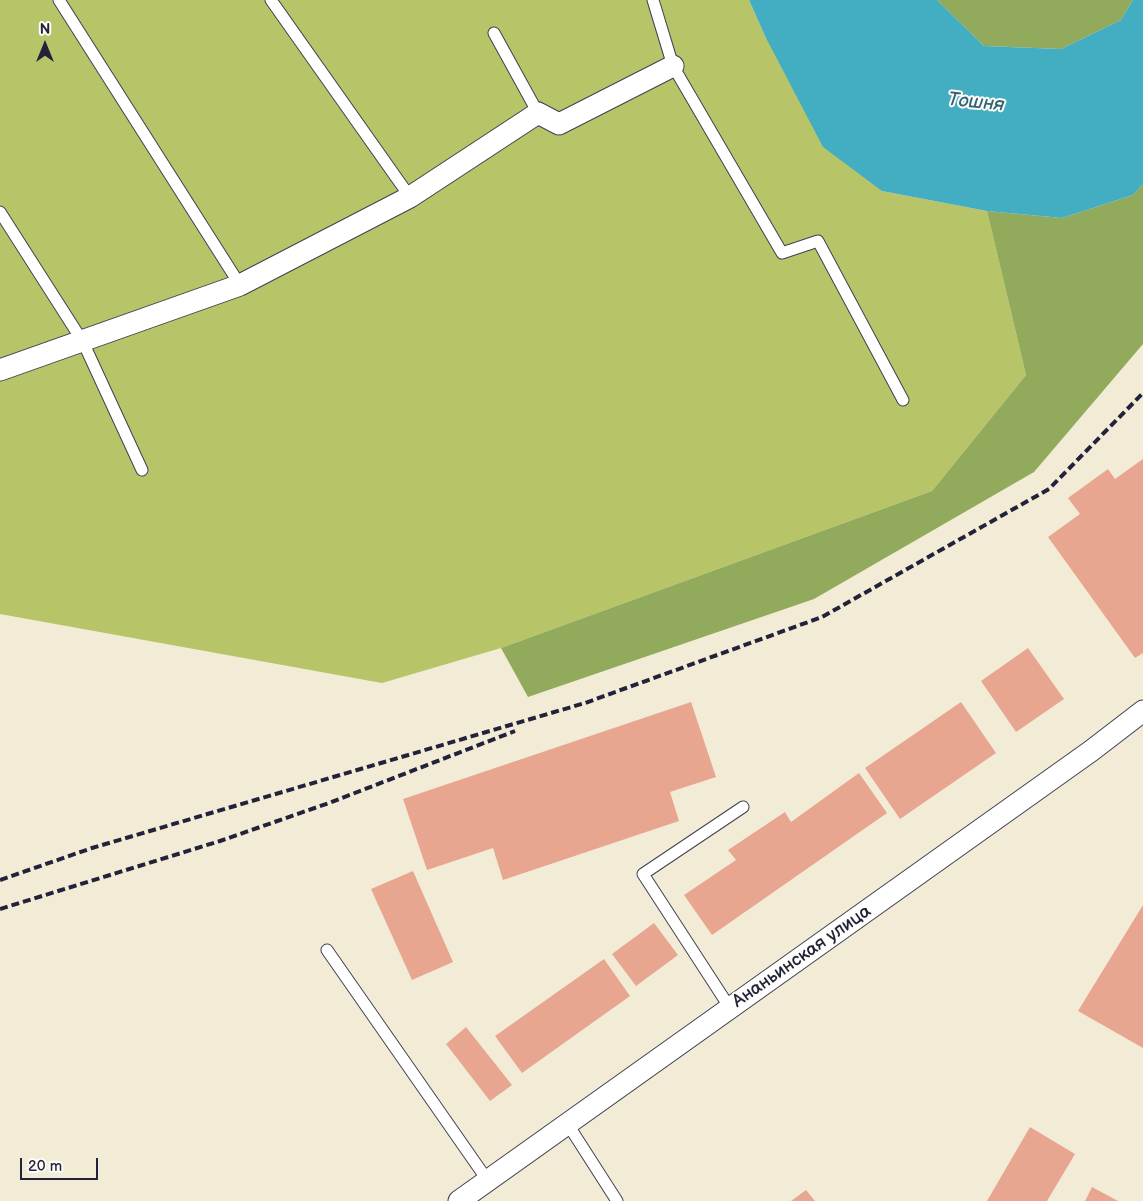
<!DOCTYPE html>
<html>
<head>
<meta charset="utf-8">
<style>
	body { margin:0 }
	#map { position:relative; width:1143px; height:1201px; overflow:hidden; background:#f2ecd7; font-family:"Balsamiq Sans",sans-serif }
	canvas { display:block }
	.north { position:absolute; left:20px; top:20px; width:50px; height:50px; -webkit-text-stroke:4px #fdfcf7; paint-order:stroke; rotate:0deg; font-size:14px; font-weight:700; line-height:20px; text-align:center; color:#22223b }
	.north::after { content:''; display:block; margin:auto; width:18px; height:22px; background:#22223b; clip-path:polygon(50% 0,100% 100%,50% 72%,0 100%) }
	.scale { position:absolute; left:20px; top:1158px; width:78px; height:22px; box-sizing:border-box; border:2px solid #22223b; border-top:0; padding-left:6px; font-size:15px; line-height:18px; white-space:nowrap; color:#22223b; -webkit-text-stroke:4px #fdfcf7; paint-order:stroke }
</style>
</head>
<body>
<div id="map">
<canvas width="1143" height="1201"></canvas>
<div class="north">N</div>
<div class="scale">20 m</div>
</div>
<script>
const context = document.querySelector('canvas').getContext('2d');
context.lineJoin = 'round';
function fill(path, color) {
  context.fillStyle = color;
  context.fill(path, 'evenodd');
}
function trace(path, color, width, dash) {
  context.strokeStyle = color;
  context.lineWidth = width;
  context.lineCap = dash ? 'butt' : 'round';
  context.setLineDash(dash || []);
  context.stroke(path);
}
function label(font, color, halo, rows, align = 'center') {
  context.font = font + ' "Balsamiq Sans",sans-serif';
  context.lineWidth = 4;
  context.setLineDash([]);
  context.textBaseline = 'middle';
  context.strokeStyle = halo;
  context.fillStyle = color;
  for (const [text, x, y, turn = 0] of rows) {
    context.save();
    context.translate(x, y);
    context.rotate((+turn || 0) * Math.PI / 180);
    context.textAlign = isNaN(turn) ? turn : align;
    if (halo) context.strokeText(text, 0, 0);
    context.fillText(text, 0, 0);
    context.restore();
  }
}
const green = new Path2D(`
	M0,0H749L765,36L882,191L987,211L1026,375L932,491L501,648L382,683L0,614Z`);
const forest = new Path2D(`
	M937,0H1133L1121,20L1061,49L984,46Z
	M1143,184V344L1034,472L814,599L528,697L501,648L932,491L1026,375L987,211L1062,218L1133,195Z`);
const water = new Path2D(`
	M749,0H937L984,46L1061,49L1121,20L1133,0H1143V184L1133,195L1062,218L987,211L882,191L823,147L765,36Z`);
const building = new Path2D(`
	M1143,459V653L1135,658L1048,537L1080,514L1068,498L1108,469L1115,479Z
	M1028,648L1064,699L1016,732L981,681Z
	M691,702L716,777L670,792L679,821L503,880L493,848L427,870L403,799Z
	M961,702L996,753L900,819L865,768Z
	M859,773L887,813L712,935L684,895L736,860L728,850L785,812L791,822Z
	M413,871L453,962L412,980L371,889Z
	M1143,905V1048L1078,1011Z
	M654,923L678,955L636,986L612,954Z
	M604,959L630,996L522,1073L495,1036Z
	M466,1027L512,1085L490,1101L446,1044Z
	M1030,1127L1075,1154L1047,1201H987Z
	M1092,1187L1118,1201H1085Z
	M806,1190L815,1201H791Z`);
const service = new Path2D(`
	M59,0L240,285
	M271,0L410,197
	M653,0L673,66L782,253L818,241L903,400
	M494,33L538,113
	M0,212L83,342L142,470
	M327,950L488,1181
	M730,1008L643,874L743,807
	M567,1123L617,1201`);
const minor = new Path2D(`
	M0,370L240,285L410,197L538,113L559,124L673,66
	M459,1201L1091,751L1143,711`);
const rail = new Path2D(`
	M0,880L92,848L585,703L822,617L1049,489L1143,393
	M0,909L220,841L329,803L515,731`);
const streetNames = [
	["Ананьинская улица",802,957,-35]
];
const waterNames = [
	["Тошня",976,103,6]
];
fill(green, '#b7c568');
fill(forest, '#91aa5c');
fill(water, '#43adc2');
fill(building, '#e8a690');
trace(service, '#414052', 13);
trace(minor, '#414052', 23);
trace(service, '#fff', 11);
trace(minor, '#fff', 21);
trace(rail, '#22223b', 4, [8, 4]);
label('18px', '#22223b', '#fdfcf7', streetNames);
label('italic 19px', '#316178', '#fdfcf7', waterNames);
</script>
</body>
</html>
